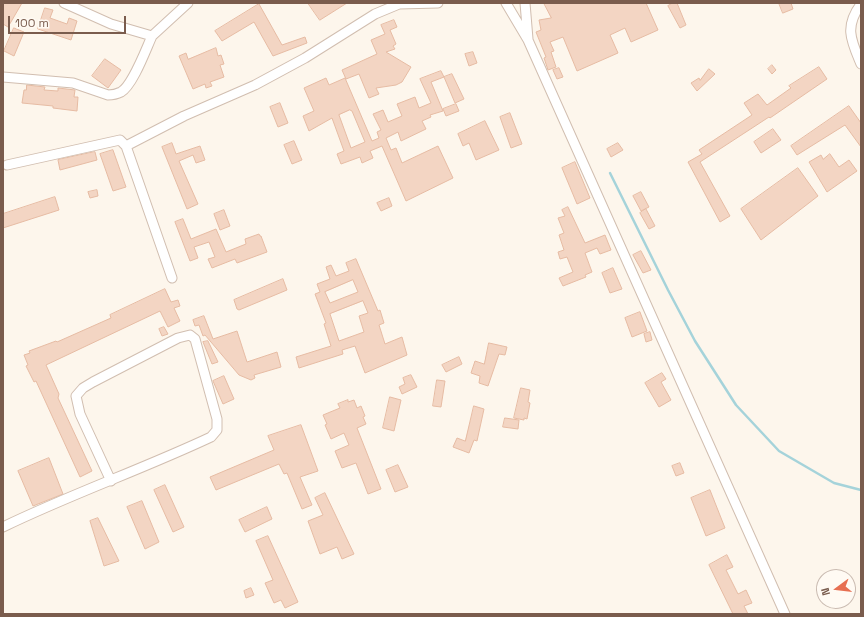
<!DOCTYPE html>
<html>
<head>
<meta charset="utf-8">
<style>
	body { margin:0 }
	#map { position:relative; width:864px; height:617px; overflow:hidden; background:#fdf6ec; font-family:"Space Grotesk",sans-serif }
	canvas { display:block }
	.frame { position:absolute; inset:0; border:4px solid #7a5c4d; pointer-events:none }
	.north { position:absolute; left:816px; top:569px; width:40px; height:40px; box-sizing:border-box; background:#fffaf3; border:1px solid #cabbb1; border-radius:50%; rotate:255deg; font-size:11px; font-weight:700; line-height:16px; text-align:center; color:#7a5c4d }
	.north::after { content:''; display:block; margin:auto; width:14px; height:18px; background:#e76f51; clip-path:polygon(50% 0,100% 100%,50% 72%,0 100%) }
	.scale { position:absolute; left:8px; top:16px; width:118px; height:18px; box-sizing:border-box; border:2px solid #7a5c4d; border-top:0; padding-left:5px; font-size:12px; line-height:14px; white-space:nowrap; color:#7a5c4d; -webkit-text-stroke:3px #fffaf3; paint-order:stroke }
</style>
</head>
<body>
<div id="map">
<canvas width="864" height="617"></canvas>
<div class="frame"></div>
<div class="north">N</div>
<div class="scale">100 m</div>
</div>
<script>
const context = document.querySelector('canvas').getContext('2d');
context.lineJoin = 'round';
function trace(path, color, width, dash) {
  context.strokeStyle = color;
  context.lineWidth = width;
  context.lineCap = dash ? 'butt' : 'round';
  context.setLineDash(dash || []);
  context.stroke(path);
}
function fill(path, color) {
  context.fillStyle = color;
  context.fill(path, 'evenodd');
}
const stream = new Path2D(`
	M610,173L668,290L695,341L736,405L779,451L834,483L861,490`);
const building = new Path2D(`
	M3,3H22L8,27L3,24Z
	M308,3H347L320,20Z
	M544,3H646L658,30L631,42L625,28L610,35L618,53L577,71L563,37L550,42L554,51L551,52L556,67L548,70L544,58L546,57L536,32L541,30L539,20L551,18Z
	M673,3H677L686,25L680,28L668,6Z
	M779,3H791L793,9L783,13Z
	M259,4L282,45L305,37L307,43L273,56L254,22L222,41L215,31Z
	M45,8L53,10L50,18L67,24L69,18L77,21L71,40L38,29Z
	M394,20L397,27L390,30L396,44L393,46L395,49L386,52L411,67L402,82L396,85L376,88L379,94L369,98L359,74L346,79L342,70L377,54L371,40L385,34L381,25Z
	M14,28L24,32L14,56L4,51Z
	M216,48L218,56L221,55L224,64L220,65L224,77L210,82L212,86L206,88L205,84L193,89L179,56L186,53L188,59Z
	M473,52L477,63L469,66L465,54Z
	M105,59L121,70L108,88L92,76Z
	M772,65L776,70L772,74L768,69Z
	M819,67L827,79L770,118L769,117L700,162L730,216L720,222L688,162L702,154L699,150L752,115L744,103L758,94L767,105L791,88L789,86Z
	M559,68L563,77L557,79L553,70Z
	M709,69L715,74L697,91L691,83L699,78L700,80Z
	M441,71L444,77L431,82L443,111L430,115L431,117L422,121L426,129L401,141L398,132L386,138L391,150L396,148L402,163L438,146L453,178L406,201L382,146L370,151L373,158L362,163L360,157L341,164L337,154L344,151L332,118L309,131L303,116L314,111L304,88L326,78L329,85L345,78L372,141L379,138L377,132L381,130L373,114L383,110L388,122L402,116L397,104L415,97L419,108L431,103L420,79ZM350,110L352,111L365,142L351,148L339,115Z
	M452,74L464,99L455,103L444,77Z
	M27,85L45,87L44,90L58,91V88L75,90L74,97H78L77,111L53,108V106L22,103L24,90H26Z
	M280,103L288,123L278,127L270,107Z
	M456,104L459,111L446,116L443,109Z
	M849,106L861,123V147L845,125L797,155L791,146Z
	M510,113L522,144L511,148L500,117Z
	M485,121L499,150L476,160L469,143L463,146L458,134Z
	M773,129L781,140L761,153L754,142Z
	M294,141L302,160L292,164L284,145Z
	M172,143L176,154L200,146L205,160L196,163L193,155L179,161L198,204L187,209L162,147Z
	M618,143L623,150L611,157L607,149Z
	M113,150L126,187L113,191L100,154Z
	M95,152L97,160L60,170L58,160Z
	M830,154L839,167L849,160L857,171L827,192L809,162L821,155L823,159Z
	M575,162L590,198L577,204L562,168Z
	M798,168L818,196L761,240L741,209Z
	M97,190L98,196L90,198L88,192Z
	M641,192L649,207L641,211L633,196Z
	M55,197L59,210L3,228V214Z
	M389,198L392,206L381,211L377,203Z
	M568,207L585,243L605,235L611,250L600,254L597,248L585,253L592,272L585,275L586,277L563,286L559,278L573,272L567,257L560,259L558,252L564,250L559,235L564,233L558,218L565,216L562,210Z
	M646,209L655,226L649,229L640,213Z
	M224,210L230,226L220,230L214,214Z
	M183,219L191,239L216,229L226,252L246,244L245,239L259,234L260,236H261L267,252L237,263L235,259L212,268L208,259L215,257L209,242L194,247L198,258L190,261L175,222Z
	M641,251L651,270L643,273L633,255Z
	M356,259L378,311L380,310L384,323L379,325L385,344L402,337L407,355L365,373L355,346L342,350L343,354L299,368L296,357L331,346L324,324L326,323L315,294L320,292L317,284L330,279L326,267L331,265L336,276L349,271L346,263ZM353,280L358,292L330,303L325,292ZM363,301L368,313L359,316L364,332L339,341L330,314Z
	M613,268L622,289L610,293L602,273Z
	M283,279L287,290L239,310L237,309L234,300Z
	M165,289L171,302L178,300L180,306L174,308L180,321L168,327L160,311L46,365L59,394L58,398L92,471L80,477L36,381L34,382L26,366L28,365L24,355L30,353L29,351L56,341L57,342L111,318L110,315Z
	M640,312L647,331L632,337L625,318Z
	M204,316L213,339L237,331L247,362L277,352L281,367L254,375L255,378L251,380L239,375L205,335L203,336L199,325L195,326L193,320Z
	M164,327L168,334L162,336L159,329Z
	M650,332L652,340L646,342L644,334Z
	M208,341L218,362L212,364L203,342Z
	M489,343L507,347L505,355L499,354L488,386L479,383L480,376L471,373L475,361L484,364Z
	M459,357L462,364L446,372L442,365Z
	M662,373L666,379L661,382L671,400L659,407L645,383Z
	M411,375L417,387L402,394L399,387L405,384L403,378Z
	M224,376L234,399L223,404L213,381Z
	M437,380L445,381L441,407L433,406Z
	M521,388L530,390L528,402L530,403L527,419L524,418V420L514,418Z
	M390,397L401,400L394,431L383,428Z
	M348,400V402L354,400L357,408L361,406L365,416L363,417L366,424L357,428L381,489L368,494L356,463L342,468L335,451L349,445L344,433L331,439L325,425L327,424L323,415L340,408L338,404Z
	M474,406L484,409L477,441L474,440L469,453L453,447L457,438L465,441Z
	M505,418L519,420L518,429L503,427Z
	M301,425L318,471L300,477L312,505L302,509L287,473L284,474L279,464L216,490L210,477L274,450L268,436Z
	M49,458L63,494L33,506L18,471Z
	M680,463L684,473L676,476L672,466Z
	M398,465L408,487L395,492L386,470Z
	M165,485L184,527L173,532L154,490Z
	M710,490L725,528L706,536L691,498Z
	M325,493L354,554L342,559L337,547L320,554L308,521L323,515L315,498Z
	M142,501L159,542L145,549L127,507Z
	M267,507L272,519L245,532L239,520Z
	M98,518L119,561L104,566L90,521Z
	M268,536L298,602L285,608L281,600L274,603L265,583L273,580L256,541Z
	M727,555L733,567L726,570L738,594L746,590L752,603L744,606L748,614H733L709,565Z
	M251,588L254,595L246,598L244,591Z`);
const street = new Path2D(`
	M64,3L111,24L152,36L188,3
	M506,3L528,40L785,614
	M525,3L528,39
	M861,4C844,27 851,40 861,64
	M3,77L73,83L108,95C113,95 117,94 121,92C133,85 146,49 152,36
	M126,146L184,116L255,85L305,58L375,14L399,4L438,3
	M7,165L120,140L126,146L172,278
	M3,527C71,494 143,469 211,437L217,430V419L195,339L190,335L178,338L93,382L83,388L76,396L80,414L111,481`);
trace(stream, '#a5d3da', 2.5);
fill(building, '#f3d5c3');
trace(building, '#e6bba3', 1);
trace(street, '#d1beb0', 11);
trace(street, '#fff', 9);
</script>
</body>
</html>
